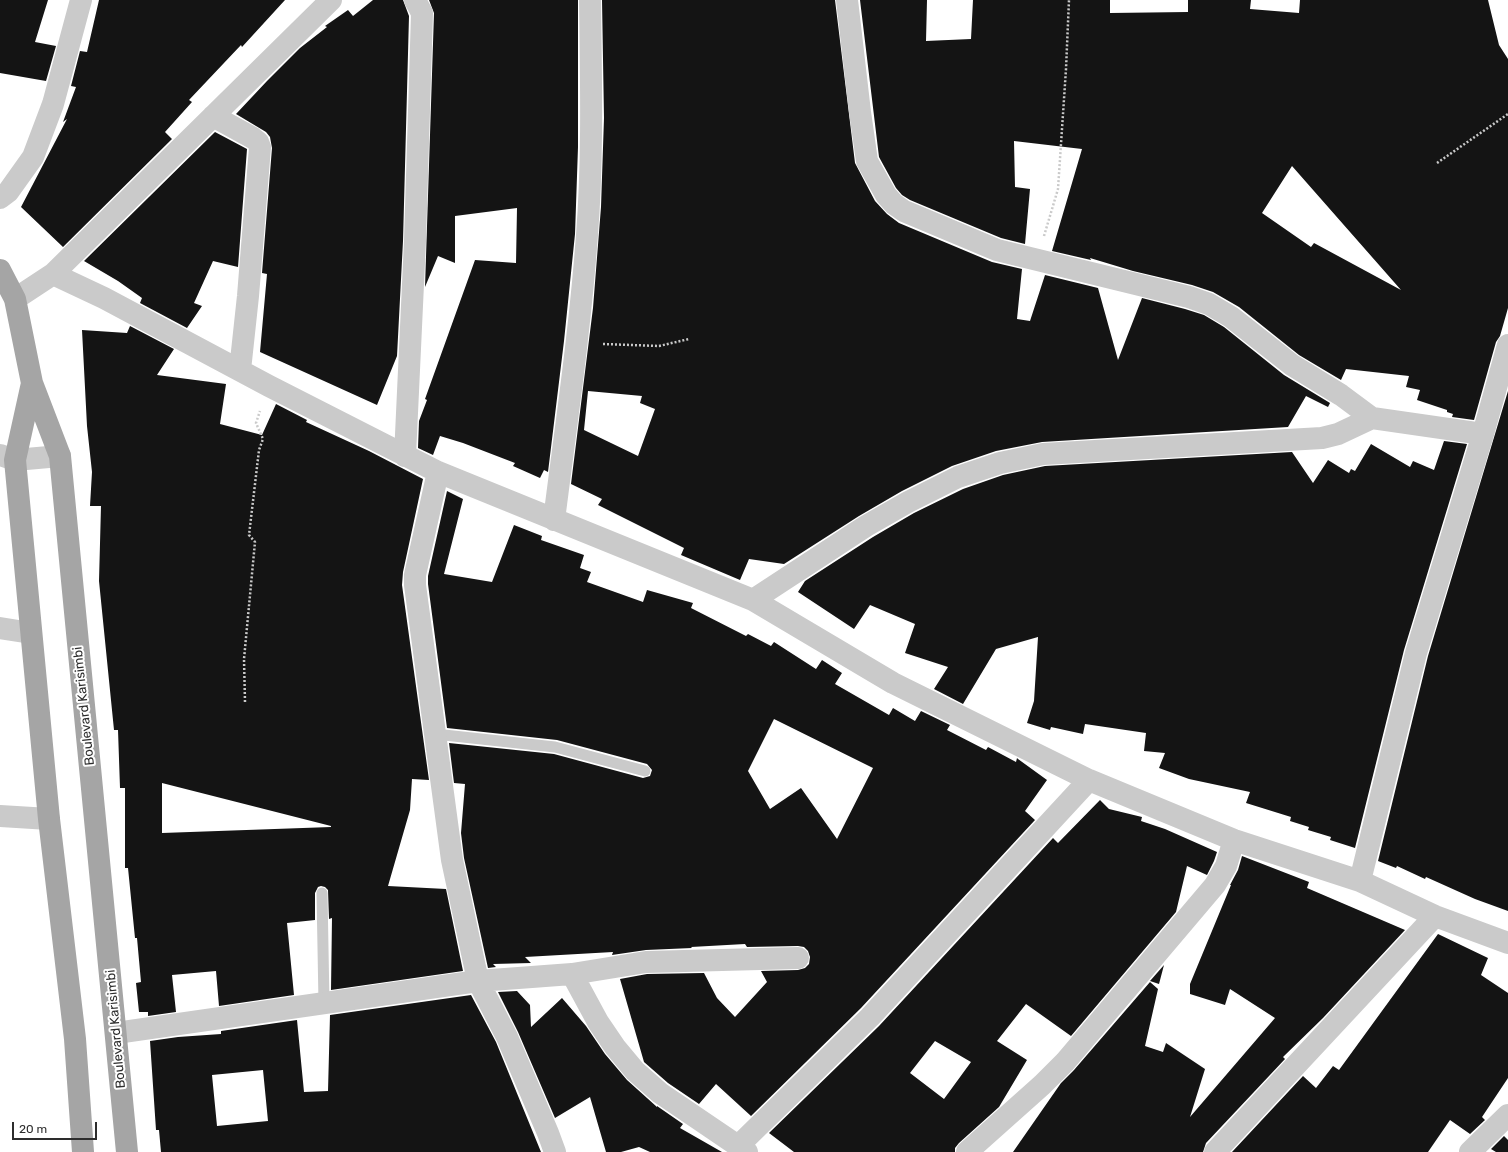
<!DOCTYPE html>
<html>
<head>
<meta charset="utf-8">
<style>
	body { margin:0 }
	#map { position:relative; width:1508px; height:1152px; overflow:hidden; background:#fff; font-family:Rubik,sans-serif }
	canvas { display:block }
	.scale { position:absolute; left:12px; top:1122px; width:85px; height:18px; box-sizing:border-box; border:2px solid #2d2d2d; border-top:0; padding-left:5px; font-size:12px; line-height:14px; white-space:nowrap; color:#2d2d2d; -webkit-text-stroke:3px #fff; paint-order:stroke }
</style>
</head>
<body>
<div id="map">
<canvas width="1508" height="1152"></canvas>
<div class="scale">20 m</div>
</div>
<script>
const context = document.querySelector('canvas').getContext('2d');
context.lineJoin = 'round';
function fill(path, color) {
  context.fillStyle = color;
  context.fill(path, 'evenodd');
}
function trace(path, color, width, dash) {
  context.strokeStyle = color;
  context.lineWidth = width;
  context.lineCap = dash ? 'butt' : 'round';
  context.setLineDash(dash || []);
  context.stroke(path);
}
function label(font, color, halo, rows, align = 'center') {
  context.font = font + ' Rubik,sans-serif';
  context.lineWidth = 4;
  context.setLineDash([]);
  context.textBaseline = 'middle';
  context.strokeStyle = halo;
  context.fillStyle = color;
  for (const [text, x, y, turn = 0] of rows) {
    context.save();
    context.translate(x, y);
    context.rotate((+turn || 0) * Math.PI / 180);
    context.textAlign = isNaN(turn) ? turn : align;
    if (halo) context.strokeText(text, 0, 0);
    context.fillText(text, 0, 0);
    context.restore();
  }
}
const building = new Path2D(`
	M0,0H48L35,42L56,46L46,81L0,73Z
	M99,0H285L242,47L241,45L189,100L192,102L165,132L172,139L63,247L21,207L67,119L63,122L76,87L71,86L80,51L87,52Z
	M373,0H403L409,16L403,241L397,356L377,405L260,352L267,274L262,273L272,148L270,137L266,132L236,114L267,81L300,48L327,27L325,26L348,10L353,16Z
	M429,0H578V147L575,234L564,341L548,472L544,470L540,478L513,466L515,463L463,443L440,436L433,455L418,448L419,421L427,400L425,399L475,260L516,263L517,208L455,216V263L438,256L425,287L434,13Z
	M602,0H835L855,163L875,201L887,214L899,223L992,262L1022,269L1017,319L1030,321L1045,275L1098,288L1118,360L1142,298L1185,309L1204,315L1224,327L1284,375L1330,403L1328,407L1306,396L1288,427L1042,442L996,451L952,466L902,491L859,516L784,564L749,559L740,580L681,555L684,548L598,505L602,499L571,484L593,308L601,207L604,118ZM588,391L642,396L640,403L655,409L638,456L584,430Z
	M860,0H927L926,41L971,39L973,0H1110V13L1188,12V0H1251L1250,9L1299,13L1300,0H1488L1499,45L1508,59V308L1500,336L1496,342L1474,420L1452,417L1453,414L1447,412V410L1417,400L1420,390L1406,387L1409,376L1346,369L1341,380L1299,355L1239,307L1213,292L1192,285L1133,271L1090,258L1091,260L1052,251L1082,149L1014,141L1015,187L1030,189L1025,244L1001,238L910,200L902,195L896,188L879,157ZM1292,166L1401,290L1314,243L1311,247L1262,213Z
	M215,132L247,149L238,267L213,261L194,303L202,306L187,328L140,303L142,298L118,281L84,261Z
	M130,326L174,349L157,375L226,384L220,424L262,435L276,404L307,420L306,422L369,451L423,479L403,572L402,585L429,780L412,779L410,810L388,886L446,889L463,971L331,990L332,918L329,919L328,890L325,887L321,886L318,887L315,893V920L287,923L294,995L219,1006L216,971L172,975L176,1012L148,1016V1012H139L136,983L141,982L137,938H135L128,868H125V788H120L118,730H114L99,581L101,506H90L92,472L87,426L82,330L127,333ZM162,783L331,826V827L162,833Z
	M1508,391V911L1475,899L1426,877L1425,879L1397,866L1396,868L1378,861L1428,656Z
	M1444,441L1467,444L1404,650L1355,848L1330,840L1331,837L1308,830L1309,827L1290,821L1291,817L1246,803L1250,792L1189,779L1159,768L1165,753L1144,751L1146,733L1085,724L1083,734L1051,727L1050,730L1027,723L1034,701L1038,637L996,649L963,704L934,689L948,667L905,653L915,624L870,605L854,629L798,592L805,581L873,537L914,513L963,489L1003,475L1045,466L1292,452L1313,483L1328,460L1349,473L1351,469L1355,471L1371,444L1410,467L1413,461L1434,470Z
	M447,491L463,499L444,574L492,582L514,525L542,536L541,540L584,555L580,568L591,572L587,582L643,602L647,590L693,603L691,608L746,636L748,634L771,646L774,642L816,669L822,660L842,673L835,684L889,715L893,708L915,721L921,711L950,725L947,730L986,750L988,747L1016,762L1017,758L1018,759L1047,780L1025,811L1035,820L861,1008L751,1116L716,1084L699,1104L668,1083L644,1062L620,979L647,974L704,973L717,998L735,1017L767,982L761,971L798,970L805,968L809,964L810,957L808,951L804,947L798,946L747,947L745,944L691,947L692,948L646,950L612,955L613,952L525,957L531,963L493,964L496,967L488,968L464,858L461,833L465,784L454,783L449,743L554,754L643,778L650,776L652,770L647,764L557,740L447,728L428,584V576ZM774,719L873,768L837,839L801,788L770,809L748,771Z
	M1100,800L1109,809L1142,817L1141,821L1165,829L1217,852L1214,861L1207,875L1187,866L1176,912L1071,1036L1026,1004L997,1041L1027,1060L999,1107L959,1143L955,1148V1152H794L769,1133L879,1026L1053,838L1058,843ZM935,1041L971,1062L944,1099L910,1073Z
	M1242,856L1309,882L1307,888L1405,930L1323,1018L1283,1057L1285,1059L1206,1143L1203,1152H1013L1061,1083L1074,1070L1150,982L1158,989L1145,1046L1163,1052L1166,1043L1205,1069L1190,1117L1275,1018L1230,989L1225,1005L1190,994V984L1231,885H1230L1238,870Z
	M1438,934L1488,958L1481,975L1508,993V1078L1482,1117L1485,1120L1470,1134L1450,1120L1428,1152H1232L1303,1076L1316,1088L1333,1066L1339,1070Z
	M1164,965L1159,984L1150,981Z
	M517,991L530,1005L531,1027L562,998L586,1026L605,1054L627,1080L657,1107V1106L683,1124L680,1128L722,1152H650L639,1147L621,1152H606L590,1097L555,1118L518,1032L498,992Z
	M471,995L496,1042L541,1152H161L159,1130H156L150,1041L178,1037L221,1034V1031L297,1020L304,1092L328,1091L330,1015ZM263,1070L268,1121L217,1126L212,1075Z
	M1504,1136L1508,1140V1152H1496L1491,1149Z`);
const path = new Path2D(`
	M1437,163L1508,114
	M1044,236L1058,189L1066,69L1069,0
	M603,344L659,346L689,339
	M245,702L244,659L255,542L249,535L259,450L263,439L256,423L260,411`);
const service = new Path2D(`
	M435,734L555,747L645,771
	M322,893L324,1003`);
const minor = new Path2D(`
	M847,0L860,112L867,161L886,195L894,204L904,211L997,250L1189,297L1209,304L1231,317L1292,365L1341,395L1372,418
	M213,116L253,138L258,142L260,147L248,296L240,370
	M0,198L8,192L33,157L53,104L81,0
	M53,274L104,298L269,386L438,472L753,600L893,683L1089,780L1234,840L1360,881L1435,916L1508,943
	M15,299L53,274L331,0
	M0,455L15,460L60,456
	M405,456L415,241L422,13L415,0
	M438,472L415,575V585L452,860L478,981L507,1037L548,1133L555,1152
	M554,520C566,425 580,331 587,235C593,157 591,79 590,0
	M753,600L866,526L908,502L958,477L1000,463L1043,454L1322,438L1338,434L1372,418L1483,434
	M0,628L31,633
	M0,816L49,819
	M1360,881L1416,653L1483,434L1508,345
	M572,974L598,1022L615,1047L635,1071L660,1093L747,1152
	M116,1033L478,981L572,974L646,962L798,958
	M738,1146L870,1017L1089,780
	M967,1152L1042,1085L1065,1062L1215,885L1226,866L1234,840
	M1215,1152L1435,916
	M1470,1152L1508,1115`);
const primary = new Path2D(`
	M0,270L15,299L32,383L60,456L127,1152
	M32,383L15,460L49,819L75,1039L83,1152`);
const streetNames = [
	["Boulevard Karisimbi",84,706,-96],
	["Boulevard Karisimbi",116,1029,-95]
];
fill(building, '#141414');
trace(path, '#cacaca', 2.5, [2, 2]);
trace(service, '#cacaca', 11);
trace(minor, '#cacaca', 22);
trace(primary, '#a5a5a5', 22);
label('13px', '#2d2d2d', '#fff', streetNames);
</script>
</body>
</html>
